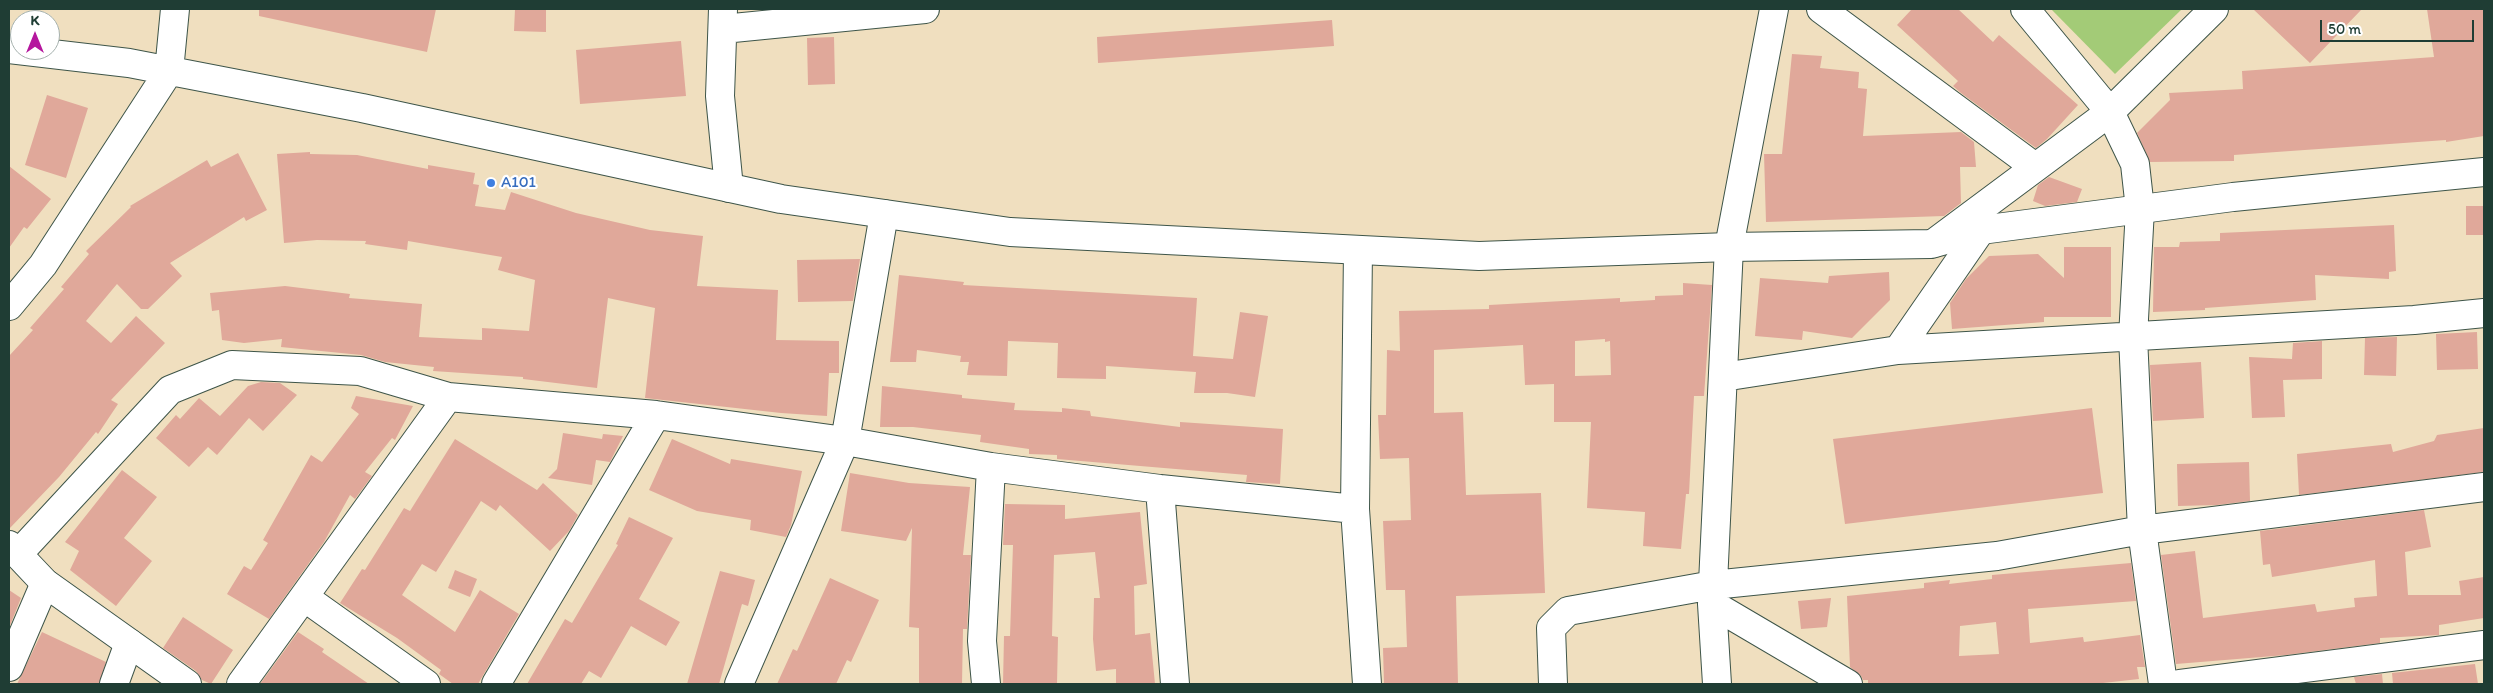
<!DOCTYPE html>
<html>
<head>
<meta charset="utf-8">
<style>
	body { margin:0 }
	#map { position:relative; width:2493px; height:693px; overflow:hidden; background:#f0dfbf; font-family:Itim,sans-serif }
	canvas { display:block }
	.frame { position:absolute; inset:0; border:10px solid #1f3d34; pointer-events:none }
	.north { position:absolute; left:10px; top:10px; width:50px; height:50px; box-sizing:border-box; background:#fff; border:1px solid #a5b1ae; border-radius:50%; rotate:0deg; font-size:14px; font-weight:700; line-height:20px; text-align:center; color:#1f3d34 }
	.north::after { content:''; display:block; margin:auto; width:18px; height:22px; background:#b5179e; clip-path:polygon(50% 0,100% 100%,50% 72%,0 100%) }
	.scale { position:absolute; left:2320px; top:20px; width:154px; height:22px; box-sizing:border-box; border:2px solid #1f3d34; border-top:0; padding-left:6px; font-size:15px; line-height:18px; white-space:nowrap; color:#1f3d34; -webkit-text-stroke:4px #fff; paint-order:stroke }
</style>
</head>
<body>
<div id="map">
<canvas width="2493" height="693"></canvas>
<div class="frame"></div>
<div class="north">K</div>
<div class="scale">50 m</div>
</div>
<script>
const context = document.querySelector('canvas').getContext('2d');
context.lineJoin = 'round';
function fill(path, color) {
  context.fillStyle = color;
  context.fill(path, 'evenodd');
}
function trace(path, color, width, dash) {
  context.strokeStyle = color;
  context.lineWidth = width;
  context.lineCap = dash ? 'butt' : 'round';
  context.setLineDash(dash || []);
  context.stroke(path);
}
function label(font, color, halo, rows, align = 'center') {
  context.font = font + ' Itim,sans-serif';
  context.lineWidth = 4.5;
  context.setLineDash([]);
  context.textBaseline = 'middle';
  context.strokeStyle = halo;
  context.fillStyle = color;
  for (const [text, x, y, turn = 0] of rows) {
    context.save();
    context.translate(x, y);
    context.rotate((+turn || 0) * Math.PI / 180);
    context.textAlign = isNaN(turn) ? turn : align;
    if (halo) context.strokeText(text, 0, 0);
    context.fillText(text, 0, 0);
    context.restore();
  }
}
const green = new Path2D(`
	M2051,9H2182L2115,74Z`);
const building = new Path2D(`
	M259,9H436L427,52L259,16Z
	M515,9H546V32L514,31Z
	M1912,9H1958L1993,42L1999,35L2078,105L2047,139L2036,148L1961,93L1953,86L1958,81L1897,25Z
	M2253,9H2362L2310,63Z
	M2427,9H2484V136L2446,142V140L2234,155V161L2150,162L2137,133L2170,100L2169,93L2243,89L2242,71L2434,57Z
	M1332,20L1334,46L1098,63L1097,37Z
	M834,37L835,84L808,85L807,38Z
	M681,41L686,96L580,104L576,50Z
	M1792,54L1822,56L1820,68L1859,72L1858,88L1867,89L1863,136L1961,132L1974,142L1976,167H1960L1961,203L1944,216L1766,222L1764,154H1782Z
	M47,95L88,108L66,178L25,165Z
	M310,152V154L357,155L428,169V165L475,173L473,184L479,185L475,206L505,210L511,192L576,213L650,230L703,236L697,286L778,290L776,340L839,341V373H829L827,416L781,413L645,398L655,308L608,298L597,388L523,379V377L433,371L434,367L385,362L361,355L281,347L282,339L244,343L222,340L219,310L212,311L210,293L285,286L350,294L349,298L422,304L419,337L482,340V328L529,331L535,280L498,270L502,257L408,241L407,250L365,244L366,241L317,240L284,243L277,154Z
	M238,153L267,210L246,221L244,217L170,263L182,276L148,309H141L117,284L86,321L111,343L136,316L165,343L111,400L118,404L98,434L96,432L59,477L9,529V356L33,330L30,328L64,289L61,287L89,254L86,251L131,207L130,206L207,160L211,167Z
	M9,166L51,199L27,229L24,227L9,248Z
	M2049,177L2082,189L2077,202L2045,206L2033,201L2038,185Z
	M2466,206H2484V235H2466Z
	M2394,225L2396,271L2389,272V279L2315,275L2316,300L2205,308V310L2153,312L2154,247H2179L2180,242L2220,241V233Z
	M2064,247H2111V317H2044V322L1952,329L1950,303L1966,279L1989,256L2038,254L2064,278Z
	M860,259L853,301L798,302L797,260Z
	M1889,272L1890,300L1852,338L1803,331L1802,340L1755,336L1760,278L1828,283L1829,276Z
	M899,275L964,282L963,285L1197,298L1193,356L1233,359L1240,312L1268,316L1255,397L1227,393H1194L1196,372L1106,366V379L1057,378L1058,343L1008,341L1007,376L967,375L969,362H960L961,356L917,350L916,362H890Z
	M1683,283L1712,285L1704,396H1694L1689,494H1686L1681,549L1643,546L1645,512L1587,508L1591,422H1554V384L1525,385L1523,345L1434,350V413L1463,412L1466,495L1541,493L1545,593L1456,596L1458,684H1384L1383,648L1407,647L1405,590H1386L1383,521L1411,520L1409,458L1380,459L1378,415H1386L1387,350L1400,351L1399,311L1489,309V305L1563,301L1620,298V302L1655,300V296L1683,295ZM1605,339V342L1610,341L1611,375L1575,376V341Z
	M2477,332L2478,369L2437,370L2436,334Z
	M2397,337L2396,376L2364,375L2365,338Z
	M2322,341V379L2283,380L2285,417L2252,418L2249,357L2292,359L2293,343Z
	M2201,362L2204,418L2153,421L2150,365Z
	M261,382L280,383L297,395L263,431L249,418L217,455L208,447L189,467L156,438L176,415L180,419L199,398L220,416L248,386Z
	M882,386L962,395V398L1015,403L1014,410L1062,412V408L1090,411L1091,416L1180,427V422L1283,429L1280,484L1246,482L1247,475L1057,459V455L1029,454V449L980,442L981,435L913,427H880Z
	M356,396L413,406L395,440L392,438L365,472L372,476L355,499L350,495L324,542L269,619L227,594L244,566L251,570L268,543L263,540L311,455L322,462L359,414L351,408Z
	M2092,408L2103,493L1845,524L1833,439Z
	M2484,428V472L2299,495L2297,454L2391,444L2393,452L2434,441L2437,435Z
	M563,433L602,439L603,434L623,436L610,462L596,460L592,485L548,478L557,469Z
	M455,439L537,490L543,483L578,515L569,531L550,551L500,505L496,511L481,501L436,572L422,564L402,595L455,632L480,590L519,614L478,684H453L439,674L441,670L397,638L340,603L362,569L365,570L404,508L410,511Z
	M672,439L730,464L731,459L802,471L791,525L786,537L750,530L751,520L697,511L649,490Z
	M2249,462L2250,501L2217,505L2178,506L2177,464Z
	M122,470L157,497L124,538L152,561L116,606L70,570L79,551L65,542Z
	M850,473L909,483L970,487L963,555H971L967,629H963L962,684H919V628L909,627L912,528L906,541L841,531Z
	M1005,504L1065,505V519L1140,512L1147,584L1134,586L1135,635L1150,633L1155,684H1116V669L1096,671L1093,639L1094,598H1100L1095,552L1054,555L1052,636L1058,637L1057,684H1003L1004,636H1010L1013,545H1003Z
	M2424,510L2431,547L2405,552L2408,595H2461L2459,581L2484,577V618L2439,625V635L2380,638V643L2286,655L2176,664L2161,555L2195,551L2203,618L2315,604L2317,612L2355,607L2354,598L2377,596L2375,560L2272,577L2270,564L2263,565L2260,531Z
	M629,517L673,538L639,599L680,622L666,646L631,626L601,678L589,671L581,684H527L565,619L572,623L618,545L616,544Z
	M2131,563L2136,601L2028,609L2030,643L2083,637L2084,642L2140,635L2145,667H2137L2139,679L2094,684H1868V680H1863L1861,676L1850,667L1847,596L1924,588V583L1950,580L1949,584L1992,579V575ZM1996,622L1999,654L1959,656L1960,626Z
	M455,570L477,579L470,597L448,588Z
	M720,571L755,580L748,606L742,604L719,684H687Z
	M830,578L879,600L851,662L847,660L836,684H777L793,649L797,651Z
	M9,590L21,598L9,628Z
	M1831,598L1827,627L1801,629L1798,601Z
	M183,617L233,650L211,684L202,680L196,671L163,648Z
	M42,632L106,662L99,684H17Z
	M298,632L324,649L322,652L369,684H260Z
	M2475,664L2478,684H2393L2392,673Z
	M2382,674L2383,684H2356L2354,677Z`);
const minor = new Path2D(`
	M723,9L720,96L729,188
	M1821,9L2035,167
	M2025,9L2110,112L2135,164L2140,209L2133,337L2142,530L2163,684
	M723,29L925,9
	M1934,243L2110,112L2214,9
	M1898,350L2414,320L2484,313
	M1723,377L1898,350L1981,230
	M448,397L656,415L845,441L991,467L1160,489L1355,509L1367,684
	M1160,489L1175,684
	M1355,509L1358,250
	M19,553L170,390L232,365L360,371L448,397L241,684
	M304,597L426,684
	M1712,604L1848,684
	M9,667L45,583
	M114,684L129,643
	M496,684L656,415
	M739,684L845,441L884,214
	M986,684L982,641L991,467
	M1553,684L1551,628L1568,611L1713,585L1997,556L2142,530L2484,487
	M1717,684L1712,604L1729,247L1774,9
	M2180,684L2484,645`);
const major = new Path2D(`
	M9,49L129,63L362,108L781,199L1010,232L1479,256L1729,247L1931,244L1981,230L2233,197L2484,172
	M9,306L43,265L169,71L175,9
	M9,545L45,583L187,684`);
const markers = [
	[491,183,5,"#3f7fe0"]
];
const shopNames = [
	["A101",501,183]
];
fill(green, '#a3cb77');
fill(building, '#e0a89a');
trace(minor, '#3e5549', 30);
trace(major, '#3e5549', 30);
trace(minor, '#fff', 28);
trace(major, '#fff', 28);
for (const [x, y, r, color] of markers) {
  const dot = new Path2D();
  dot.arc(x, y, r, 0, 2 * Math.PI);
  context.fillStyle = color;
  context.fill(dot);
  trace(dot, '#fff', 2);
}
label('16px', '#366cbe', '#fff', shopNames, 'left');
</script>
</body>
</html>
